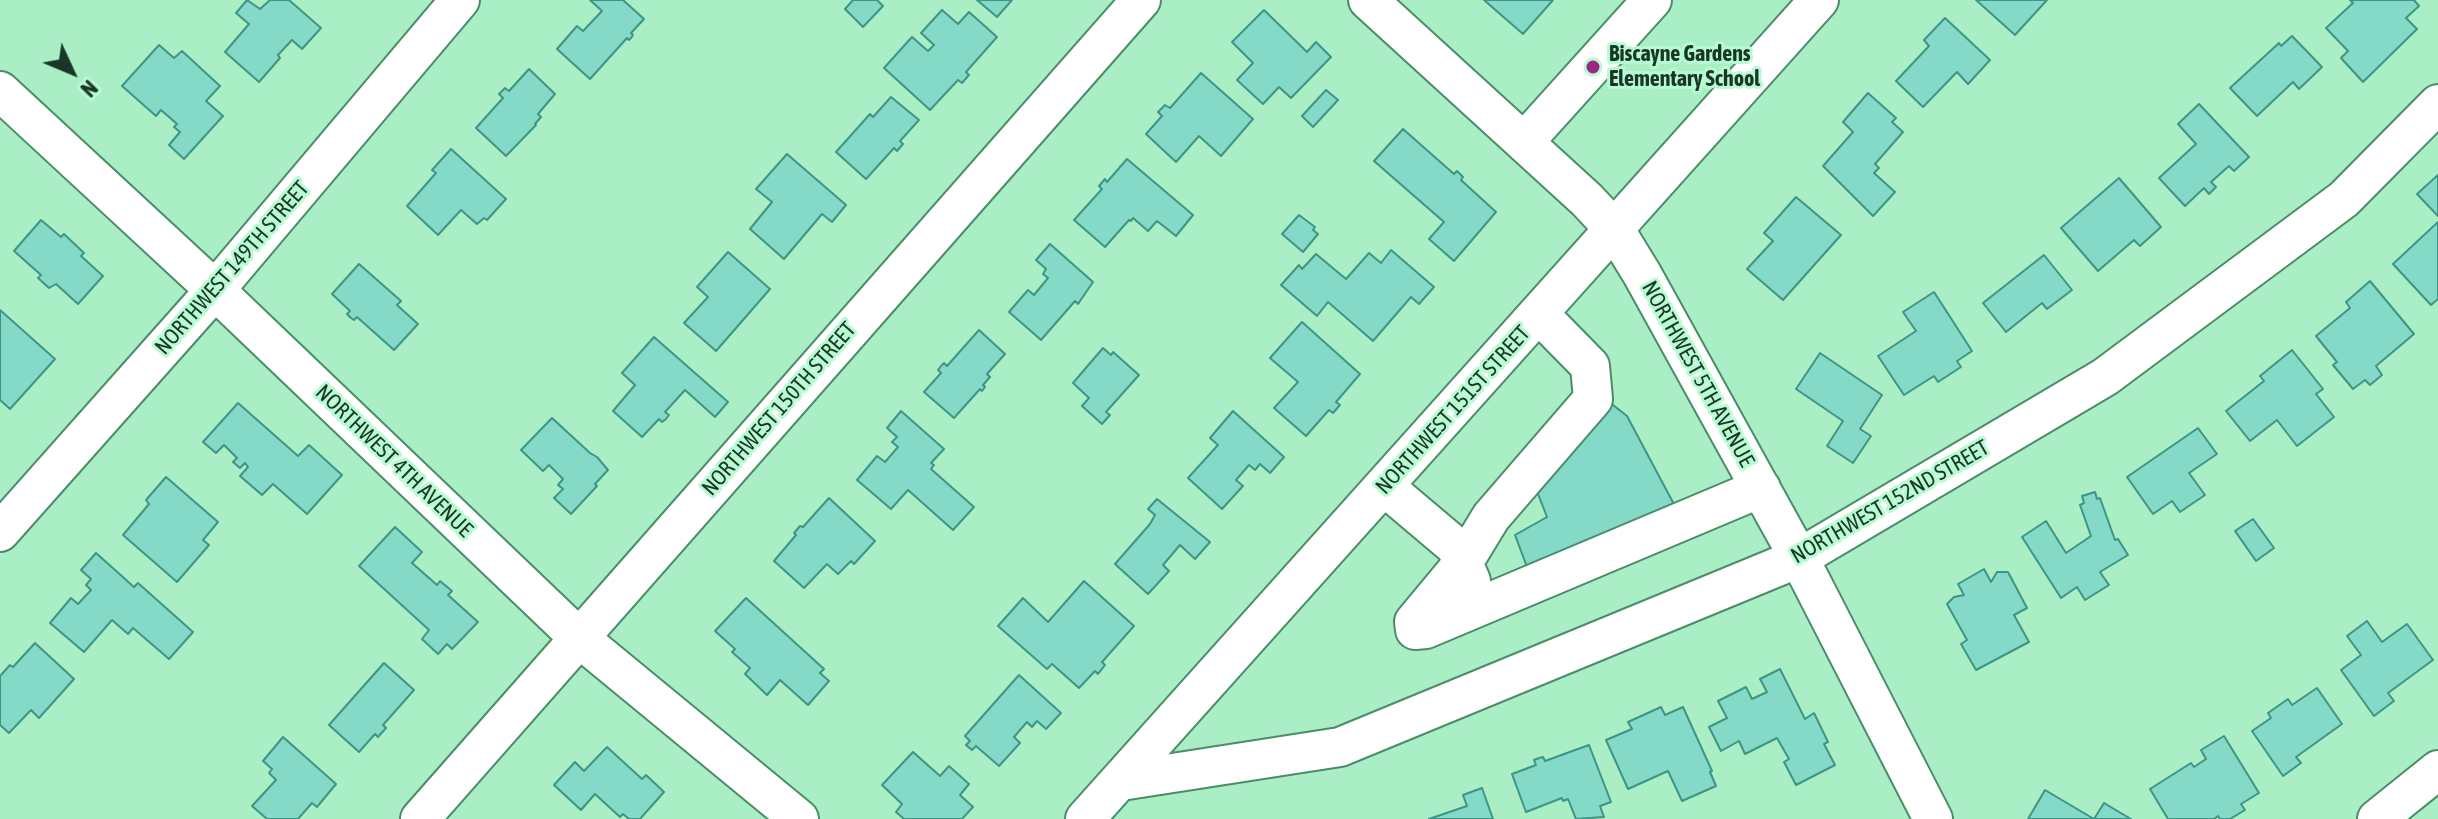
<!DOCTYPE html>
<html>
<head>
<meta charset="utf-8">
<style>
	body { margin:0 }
	#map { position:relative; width:2438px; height:819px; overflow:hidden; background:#aaeec6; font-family:"Asap Condensed",sans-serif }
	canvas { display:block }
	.north { position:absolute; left:32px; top:32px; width:80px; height:80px; -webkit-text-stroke:6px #b7fbd3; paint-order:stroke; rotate:134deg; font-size:22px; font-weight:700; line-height:32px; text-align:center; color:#1a3626 }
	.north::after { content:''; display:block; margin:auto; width:28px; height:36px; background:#1a3626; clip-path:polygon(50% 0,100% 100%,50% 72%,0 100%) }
</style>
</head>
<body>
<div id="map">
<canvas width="2438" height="819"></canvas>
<div class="north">N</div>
</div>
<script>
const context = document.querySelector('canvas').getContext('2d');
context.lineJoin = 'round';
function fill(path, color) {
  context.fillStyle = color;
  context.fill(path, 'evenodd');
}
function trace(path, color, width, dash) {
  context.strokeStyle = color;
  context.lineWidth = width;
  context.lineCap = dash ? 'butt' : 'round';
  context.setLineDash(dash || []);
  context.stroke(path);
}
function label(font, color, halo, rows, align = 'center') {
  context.font = font + ' "Asap Condensed",sans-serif';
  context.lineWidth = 6;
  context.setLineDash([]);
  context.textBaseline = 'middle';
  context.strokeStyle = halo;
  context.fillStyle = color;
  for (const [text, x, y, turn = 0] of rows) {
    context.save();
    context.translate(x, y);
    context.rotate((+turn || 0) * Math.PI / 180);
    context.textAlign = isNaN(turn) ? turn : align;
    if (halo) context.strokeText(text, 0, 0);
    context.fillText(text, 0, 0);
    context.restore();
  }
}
const building = new Path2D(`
	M247,0L260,9L270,0H289L321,28L302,49L292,40L278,55L280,58L259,82L225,52L249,24L236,13Z
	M590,0H623L644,19L631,33L633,35L631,38L629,40L627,38L590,79L557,49L577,26L583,31L602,11Z
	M853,0H877L883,6L863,27L845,9Z
	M977,0H1012L997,17Z
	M1484,0H1553L1523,34Z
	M1976,0H2047L2015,35Z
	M2350,0H2414L2419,6L2406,18L2417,29L2363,82L2341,58L2348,51L2326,28L2353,3Z
	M942,10L958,24L969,12L997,37L966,72L969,75L962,83L958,80L930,110L884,68L912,37L928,51L934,45L921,33Z
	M1264,10L1307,52L1316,42L1331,57L1291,98L1279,87L1263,104L1237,80L1253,63L1232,42Z
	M1945,18L1990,60L1968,84L1957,72L1923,107L1896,81L1929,46L1924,40Z
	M2292,36L2322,67L2299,89L2293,82L2257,116L2230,88L2279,43L2281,46Z
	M159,45L174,58L182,51L220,86L206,101L223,116L184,159L169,145L180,132L174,127L177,124L161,110L156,116L122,86Z
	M529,69L555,94L538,114L541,117L535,124L536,125L506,156L476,128L503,98L499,94L505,88L509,91Z
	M1201,73L1253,119L1221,156L1199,136L1176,162L1146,134L1162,116L1158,112L1165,105L1170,108Z
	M1326,90L1338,100L1313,127L1302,116Z
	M1868,93L1896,118L1892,122L1903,132L1875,164L1879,168L1874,173L1895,192L1873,216L1823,166L1853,132L1843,122Z
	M891,97L919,120L900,141L903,144L897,151L894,148L866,179L836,152L870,114L873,117Z
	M2199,104L2249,157L2234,171L2229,166L2211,182L2216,187L2209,194L2204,188L2185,206L2159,178L2196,144L2178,124Z
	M1403,129L1454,174L1457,171L1463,177L1461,180L1496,212L1454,261L1429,239L1444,222L1374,161Z
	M451,149L506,199L487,220L484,218L477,224L461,210L438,235L407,206L436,173L432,170Z
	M787,154L846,205L832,222L822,214L784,259L750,229L772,202L756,189Z
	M1127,159L1193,215L1176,236L1157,221L1148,231L1133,218L1131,221L1129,220L1105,247L1074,220L1102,189L1099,186L1105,179L1107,182Z
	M2438,175V216L2417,194Z
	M2119,178L2161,227L2140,246L2134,240L2098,271L2061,228Z
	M1796,197L1841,235L1783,300L1747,269L1773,241L1764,233Z
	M1299,215L1315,227L1313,230L1318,234L1303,252L1282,234Z
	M41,220L61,237L64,234L84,253L81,256L103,276L78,304L56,284L49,288L38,278L41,275L14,251Z
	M2438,222V299L2431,305L2393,264Z
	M1050,244L1093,282L1078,304L1075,301L1041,340L1009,312L1028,290L1034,295L1048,278L1043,274L1046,269L1036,260Z
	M1391,250L1434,287L1419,304L1411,297L1373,341L1328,302L1317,316L1281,285L1299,265L1302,269L1316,254L1346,279L1369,253L1381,263Z
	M728,252L770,289L716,351L684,323L708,297L697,287Z
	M2044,255L2072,290L2047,309L2042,303L2006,332L1983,303Z
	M359,264L401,301L397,305L418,324L394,350L357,317L354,320L351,318L347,314L350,311L332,294Z
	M2370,281L2414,334L2376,366L2382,375L2370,385L2365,380L2353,389L2333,365L2337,362L2316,336L2350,308L2346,302Z
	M1934,292L1972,351L1957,361L1961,367L1938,382L1934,376L1904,395L1878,356L1916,331L1903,312Z
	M0,310L55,359L10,409L0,400Z
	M1302,322L1360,374L1336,402L1340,405L1333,413L1329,410L1306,436L1274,408L1298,382L1270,358Z
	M979,330L1005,354L987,374L990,377L983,385L985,387L982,391L980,389L954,418L924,392L941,373L938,370L941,366L944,363L947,366Z
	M654,337L728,402L715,417L685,390L665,412L669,415L666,419L662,422L659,419L642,437L613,411L635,385L622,373Z
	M1103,348L1111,355L1113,352L1139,375L1106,412L1110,415L1102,424L1082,406L1089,398L1073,383Z
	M2292,350L2323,389L2316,394L2334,417L2297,446L2277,420L2250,441L2226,411L2264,381L2260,376Z
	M1820,353L1882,395L1860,429L1871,436L1853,463L1827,446L1843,421L1796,389Z
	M238,403L298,456L309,445L342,475L307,514L273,484L262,495L240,476L248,467L245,463L240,468L233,462L237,458L224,445L216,453L203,442Z
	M1605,404L1613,405L1627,416L1676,508L1527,567L1515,535L1547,517L1533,481Z
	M901,411L944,449L931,463L934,465L931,469L974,507L953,530L908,490L891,509L857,480L877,456L885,462L898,447L892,442L897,437L887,428Z
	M1233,411L1284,457L1270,473L1260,464L1255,470L1249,465L1236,480L1243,486L1222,509L1188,478L1218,445L1210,438Z
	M552,418L590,453L597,457L608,470L595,484L597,486L571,514L554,498L563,489L558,485L563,479L549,465L543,471L521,450Z
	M2198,428L2217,454L2189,473L2205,495L2180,512L2172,501L2153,514L2127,477Z
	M166,477L218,522L203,540L209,545L177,582L123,535L149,504L146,500Z
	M2095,492L2097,499L2100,498L2115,540L2118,539L2128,555L2100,572L2109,585L2085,600L2077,587L2061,598L2022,537L2046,521L2066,553L2091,536L2080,505L2084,503L2082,496Z
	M829,498L875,541L854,564L851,561L838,574L827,564L804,588L774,561L796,535L794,533L800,526L803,527Z
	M1157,499L1210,542L1195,559L1180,545L1163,565L1169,571L1148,594L1115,564L1150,524L1155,515L1148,509Z
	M2253,519L2274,548L2256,561L2235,531Z
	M395,527L422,552L412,563L437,585L440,581L452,591L448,595L478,622L452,649L447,644L438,654L422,639L429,630L359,566Z
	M96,553L134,587L138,583L193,632L169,659L133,628L128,634L112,620L84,652L50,623L71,598L78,604L91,590L86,585L91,579L81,570Z
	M1984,569L1991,582L1997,572H2008L2027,608L2014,615L2029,642L1976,670L1961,644L1967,640L1947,604L1954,597L1964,595L1958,584Z
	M1084,581L1134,626L1102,662L1105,665L1098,674L1095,671L1079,688L1052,664L1047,669L998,626L1023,598L1048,622Z
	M746,598L824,669L820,673L829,681L808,705L780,680L767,695L745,674L750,668L732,652L735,649L715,631Z
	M2367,621L2382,642L2407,624L2433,660L2388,693L2394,701L2374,716L2341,670L2361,655L2347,636Z
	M35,643L74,679L39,718L31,710L9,733L0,725V676L10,665L13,667Z
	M384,663L414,690L383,725L386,728L378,737L375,734L359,752L329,725Z
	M1780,669L1805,719L1814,713L1828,742L1824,744L1835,765L1796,785L1784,762L1789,759L1777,738L1745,754L1739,741L1721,751L1709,727L1727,718L1718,701L1746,687L1752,699L1767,692L1760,679Z
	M1019,675L1061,713L1046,729L1037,721L1032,727L1027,722L1014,737L1020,743L999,766L976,746L972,750L966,745L970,741L965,736Z
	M2317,688L2342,724L2296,757L2301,763L2283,776L2252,731L2271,718L2268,713L2288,699L2292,705Z
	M1661,707L1665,715L1683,707L1712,771L1710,772L1716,786L1682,801L1668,771L1628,789L1606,740L1632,729L1628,722Z
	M2224,736L2259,793L2241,804L2245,810L2230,819H2220L2218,816L2214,819H2168L2150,789L2191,763L2194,767L2206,759L2201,750Z
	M283,737L336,784L317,807L312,803L298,819H267L252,806L276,780L269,773L272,769L263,761Z
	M1589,745L1611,802L1600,806L1604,817L1576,819L1568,799L1563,801L1562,798L1526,812L1512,774L1536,765L1534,760L1539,758L1543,757L1545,761Z
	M607,747L642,779L646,775L664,792L640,819H629L623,814L620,817L595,794L581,810L554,785L575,762L584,771Z
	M913,752L940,776L949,766L969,784L960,795L973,807L962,819H904L896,812L902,804L882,785Z
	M1482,788L1493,819H1429L1467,806L1463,795Z
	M2045,790L2094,819H2028Z
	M2104,803L2131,819H2094Z`);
const minor = new Path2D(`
	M1368,0L1587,200L1615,230L1642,274L1799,558L1933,819
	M0,91L215,290L578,637L799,819
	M1524,142L1652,0
	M1539,314L1590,366L1593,399L1491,517L1463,563L1414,622L1415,630L1426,629L1761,488
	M1385,487L1456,547L1471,581
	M0,532L215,290L460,0
	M1121,781L1340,747L1799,558L2105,377L2344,199L2438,104
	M420,819L1141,0
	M1085,819L1819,0
	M2377,819L2438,770`);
const markers = [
	[1593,67,8,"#9c2782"]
];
const poiNames = [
	["Biscayne Gardens",1609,54],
	["Elementary School",1609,79]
];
const streetNames = [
	["NORTHWEST 149TH STREET",232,268,-49],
	["NORTHWEST 5TH AVENUE",1698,374,61],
	["NORTHWEST 150TH STREET",779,409,-49],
	["NORTHWEST 151ST STREET",1453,410,-48],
	["NORTHWEST 4TH AVENUE",394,461,44],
	["NORTHWEST 152ND STREET",1890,502,-30]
];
fill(building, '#84d9c7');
trace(building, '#3f9584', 2);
trace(minor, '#4b8c69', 42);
trace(minor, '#fff', 38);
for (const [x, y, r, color] of markers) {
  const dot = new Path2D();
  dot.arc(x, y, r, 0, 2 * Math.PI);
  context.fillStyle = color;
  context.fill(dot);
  trace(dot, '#b7fbd3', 3);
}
label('bold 22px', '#1a3626', '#b7fbd3', poiNames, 'left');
label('22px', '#1a3626', '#b7fbd3', streetNames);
</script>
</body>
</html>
